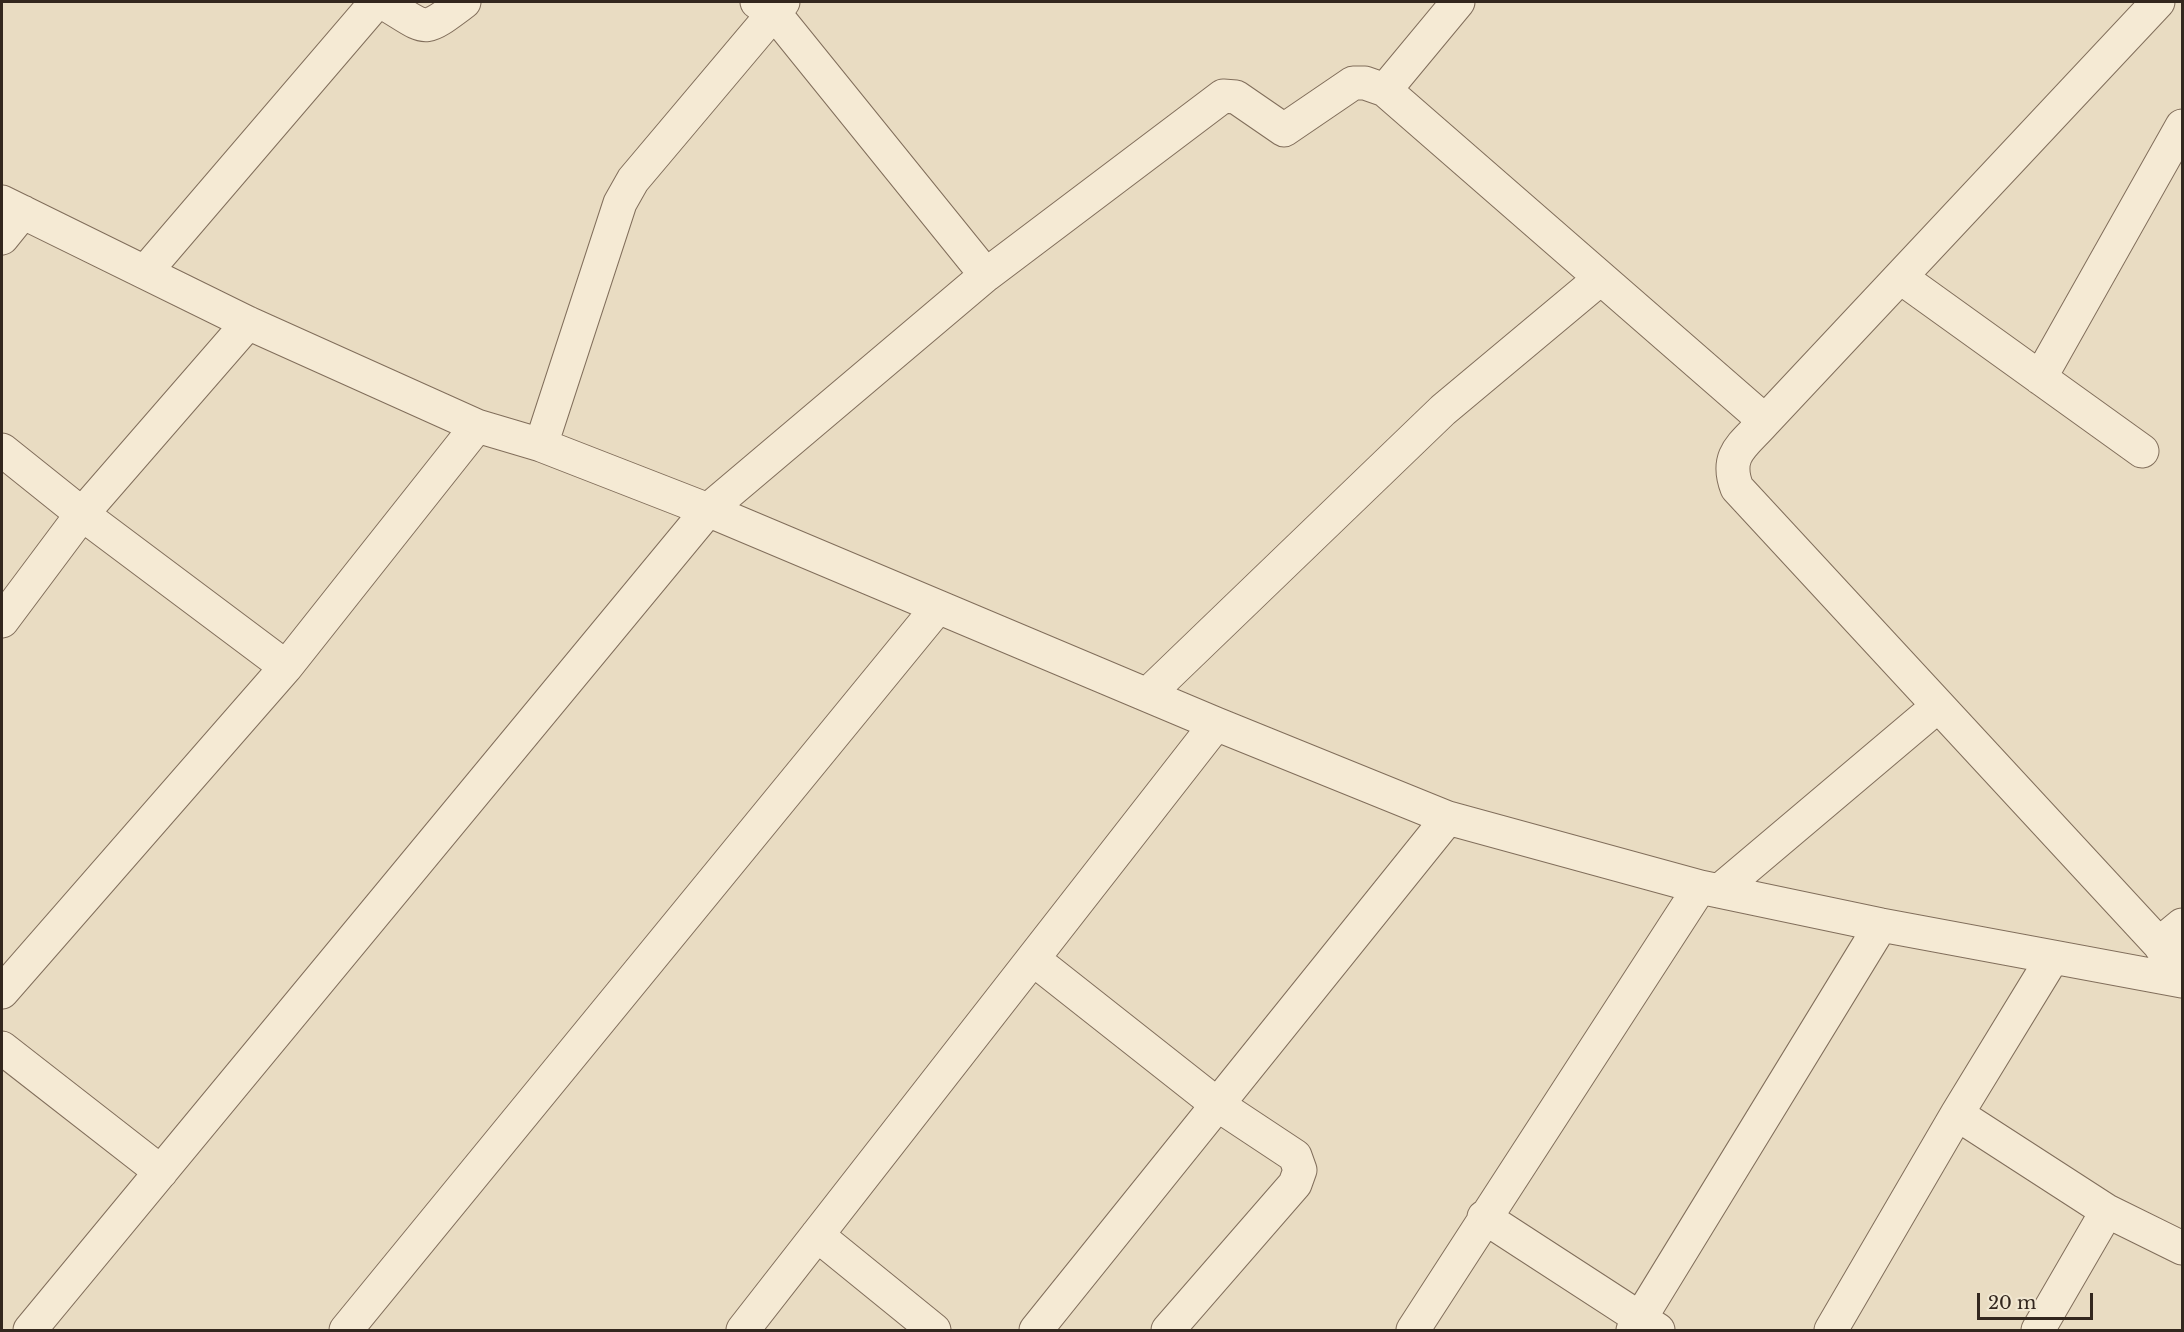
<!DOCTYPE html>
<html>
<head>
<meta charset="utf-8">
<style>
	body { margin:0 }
	#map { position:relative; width:2184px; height:1332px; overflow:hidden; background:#e9dcc2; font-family:"Libre Baskerville",serif }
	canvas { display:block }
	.frame { position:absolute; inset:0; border:3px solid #33271e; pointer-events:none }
	.scale { position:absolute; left:1977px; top:1293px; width:116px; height:27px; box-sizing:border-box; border:3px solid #33271e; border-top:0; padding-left:8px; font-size:18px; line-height:21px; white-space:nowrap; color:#33271e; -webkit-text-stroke:4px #f1e7d1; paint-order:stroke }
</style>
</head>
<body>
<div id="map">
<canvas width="2184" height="1332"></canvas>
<div class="frame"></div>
<div class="scale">20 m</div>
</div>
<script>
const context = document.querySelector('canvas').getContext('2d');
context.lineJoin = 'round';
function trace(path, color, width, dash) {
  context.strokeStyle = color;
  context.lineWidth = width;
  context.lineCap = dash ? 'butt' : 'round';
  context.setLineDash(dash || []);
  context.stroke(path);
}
const street = new Path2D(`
	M757,2L775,14L986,275
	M1458,2L1385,90L1765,421
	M2158,2L1765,421C1744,445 1724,454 1737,488L2159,944L2182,978
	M2,202L248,323L477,426L541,445L708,510L1216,724L1448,818L1700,887L1881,925L2182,981
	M2,238L23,212
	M146,271L373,6L384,3C429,30 421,34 464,2
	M1900,277L2142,451
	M2040,378L2182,126
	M541,445L620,203L633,180L783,2
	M2,450L82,514L286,667
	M2,621L82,514L248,323
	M1148,694L1443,410L1601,278
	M1719,891L1938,706
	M2159,944L2182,925
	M1033,959L1218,1105L1295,1156L1300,1170L1295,1184L1168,1330
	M2,992L286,667L477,426
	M2,1048L161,1172
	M1957,1114L2107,1211L2182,1248
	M1484,1217L1658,1330
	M817,1235L934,1330
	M30,1330L708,510L986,275L1223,96L1236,97L1284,130L1353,83H1365L1385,90
	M346,1330L938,607
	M743,1330L1216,724
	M1036,1330L1448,818
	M1413,1330L1700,887
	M1633,1330L1881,925
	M1831,1330L1957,1114L2053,957
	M2038,1330L2107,1211`);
trace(street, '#816e5b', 35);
trace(street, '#f5ead4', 33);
</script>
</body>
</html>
